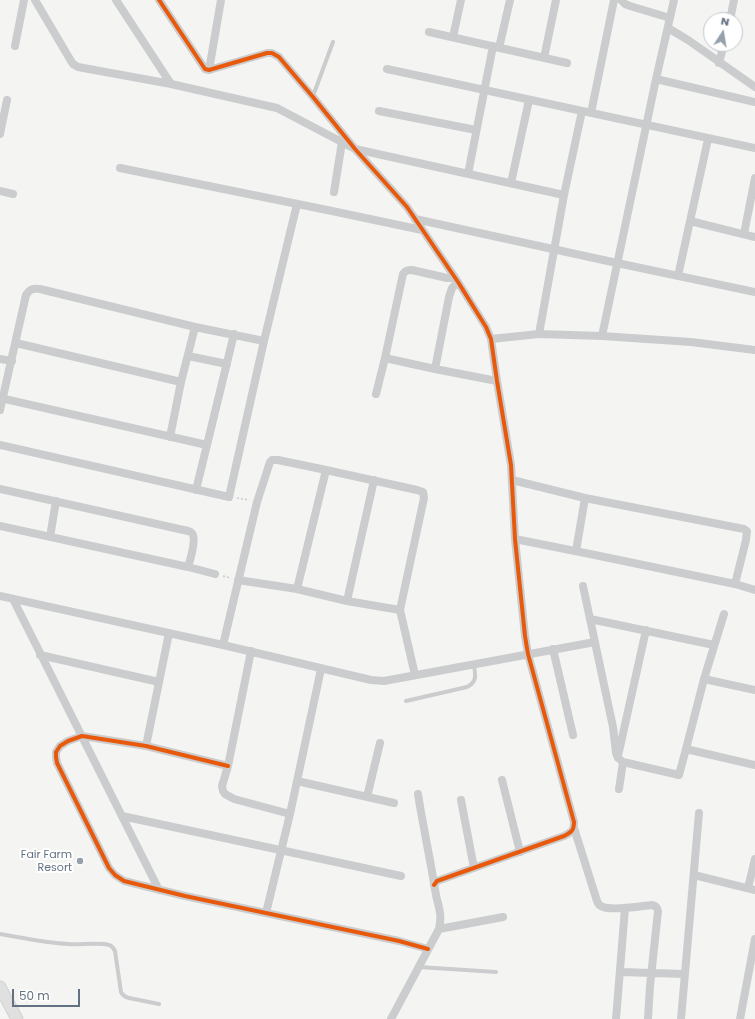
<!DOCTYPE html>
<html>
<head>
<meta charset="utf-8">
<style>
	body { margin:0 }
	#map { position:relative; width:755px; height:1019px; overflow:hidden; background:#f4f4f2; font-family:Poppins,sans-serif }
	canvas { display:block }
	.north { position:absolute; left:703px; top:12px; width:40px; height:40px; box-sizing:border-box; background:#fff; border:1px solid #c1c7cd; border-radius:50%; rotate:12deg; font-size:11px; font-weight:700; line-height:16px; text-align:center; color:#637283 }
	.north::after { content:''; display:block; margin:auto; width:14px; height:18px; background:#96a0aa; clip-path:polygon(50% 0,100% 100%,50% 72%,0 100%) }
	.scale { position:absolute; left:12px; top:989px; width:68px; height:18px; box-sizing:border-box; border:2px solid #637283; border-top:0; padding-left:5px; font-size:12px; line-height:14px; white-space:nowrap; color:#637283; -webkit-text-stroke:3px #fff; paint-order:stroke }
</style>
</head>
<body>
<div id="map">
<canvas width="755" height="1019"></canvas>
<div class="north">N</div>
<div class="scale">50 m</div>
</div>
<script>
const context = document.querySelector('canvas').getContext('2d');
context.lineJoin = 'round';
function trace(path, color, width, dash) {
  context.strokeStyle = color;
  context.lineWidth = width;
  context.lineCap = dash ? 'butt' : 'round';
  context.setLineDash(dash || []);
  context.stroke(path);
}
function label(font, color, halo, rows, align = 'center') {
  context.font = font + ' Poppins,sans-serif';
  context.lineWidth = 4;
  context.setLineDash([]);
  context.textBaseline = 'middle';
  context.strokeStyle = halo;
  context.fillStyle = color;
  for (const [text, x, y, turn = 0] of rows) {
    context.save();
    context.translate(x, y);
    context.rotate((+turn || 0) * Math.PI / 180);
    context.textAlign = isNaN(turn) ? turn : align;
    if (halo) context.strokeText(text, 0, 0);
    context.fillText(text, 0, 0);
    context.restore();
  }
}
const path = new Path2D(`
	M237,498L249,500
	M223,576L231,578`);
const service = new Path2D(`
	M313,96L333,42
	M406,701L467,687C478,681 475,675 474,664
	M0,934C23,938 46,943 68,944C79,945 101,942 109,945C113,946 113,948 115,951L121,992C123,996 125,997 129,998L159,1004
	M419,967L496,972`);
const minor = new Path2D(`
	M35,0L71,61L73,64L78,67L171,84L277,108L355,149L564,195
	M116,0L171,84
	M159,0L205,69L209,70L267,53H272L279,57L313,97L355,149L407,207L458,282L486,327L491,339L497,381L511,465L515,539L525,636L528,654L574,822C574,831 571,832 564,836L437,881L434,885
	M621,0L625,4L630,6L670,18
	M730,20L734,0
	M668,28L688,40L755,87
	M429,32L567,63
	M453,37L461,0
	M15,46L24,0
	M499,48L510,0
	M544,58L556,0
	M719,63L724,44
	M387,69L755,148
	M209,70L221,0
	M656,79L755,102
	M379,111L476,130
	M591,113L614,0
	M0,134L7,100
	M120,168L332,211L422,230
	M468,174L493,46
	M511,183L529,100
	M0,191L13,194
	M334,192L342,142
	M415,219L617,263L755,292
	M690,221L755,237
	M744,234L755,178
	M678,276L708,139
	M455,278H447L412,270C408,270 406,270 403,274L385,358L435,369L497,381
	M539,334L564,195L582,111
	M602,336L656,79L674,0
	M491,339L539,334L602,336L691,342L755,350
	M16,343L181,382
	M188,356L227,364
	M0,359L12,361
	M435,369L449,297L452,288L458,282
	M376,394L385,358
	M0,398L207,445
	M0,410L26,295C30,289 33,288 40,289L195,327L264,341L297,204
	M170,437L181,382L195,327
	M0,445L229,497L264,341
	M512,480L585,498L744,529L747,531L746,540L735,584
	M0,489L188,531C191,532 192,532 193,535C196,542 190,560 188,567
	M196,490L234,334
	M0,526L188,567L215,574
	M50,537L56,501
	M515,539L590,554L735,584L755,590
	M576,551L585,498
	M238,580L297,589L347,601L400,610
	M583,586L613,727L616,753L618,758L623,762L679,775L686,749L704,679L724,614
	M297,589L326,470
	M0,596L223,645L371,680L384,681L595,642
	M13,599L159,890
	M347,601L374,480
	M590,619L714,645
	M223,645L257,502L270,462L272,460H278L326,470L417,490L423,492L424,498L400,610L415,675
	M553,649L573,735
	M251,651L228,766L222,786L223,791L225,794L234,799L290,814
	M40,655L159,682
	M704,679L755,690
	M146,746L169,633
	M686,749L755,765
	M618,756L646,630
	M228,766L146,746L82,736L68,741L60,746L56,752V757L57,763L109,868L115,875L124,881L185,896L399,941L428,949
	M502,780L520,852
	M297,781L394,803
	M619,789L623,762
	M367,797L380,743
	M461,800L474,868
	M122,816L401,876
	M574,828L597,901C598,904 600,906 603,907C614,911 640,906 652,905C656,906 657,907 658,911L650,986L648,1019
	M694,875L755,890
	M748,888L755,859
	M266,913L290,814L321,669
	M439,929L503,917
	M620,972L685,974
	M391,1019L439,929C443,912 437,905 435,889C430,858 423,826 418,794
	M616,1019L625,908
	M681,1019L699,813
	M740,1019L755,939`);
const secondary = new Path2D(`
	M0,987L17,1019`);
const cycleway = new Path2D(`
	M159,0L205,69L209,70L267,53H272L279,57L313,97L355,149L407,207L458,282L486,327L491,339L497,381L511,465L515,539L525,636L528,654L574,822C574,831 571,832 564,836L437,881L434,885
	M228,766L146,746L82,736L68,741L60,746L56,752V757L57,763L109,868L115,875L124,881L185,896L399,941L428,949`);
const markers = [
	[80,861,4,"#96a0aa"]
];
const poiNames = [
	["Fair Farm",72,855],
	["Resort",72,868]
];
trace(secondary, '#d0d2d2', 13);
trace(path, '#cacaca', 1.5, [2, 2]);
trace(service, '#cbcccd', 4);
trace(minor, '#cbcccd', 8);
trace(secondary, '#e0e0e0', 11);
trace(cycleway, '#e8590c', 4);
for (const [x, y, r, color] of markers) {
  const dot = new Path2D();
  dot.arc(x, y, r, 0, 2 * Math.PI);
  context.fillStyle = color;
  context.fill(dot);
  trace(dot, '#fff', 1.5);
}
label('11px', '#637283', '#fff', poiNames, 'right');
</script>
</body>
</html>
